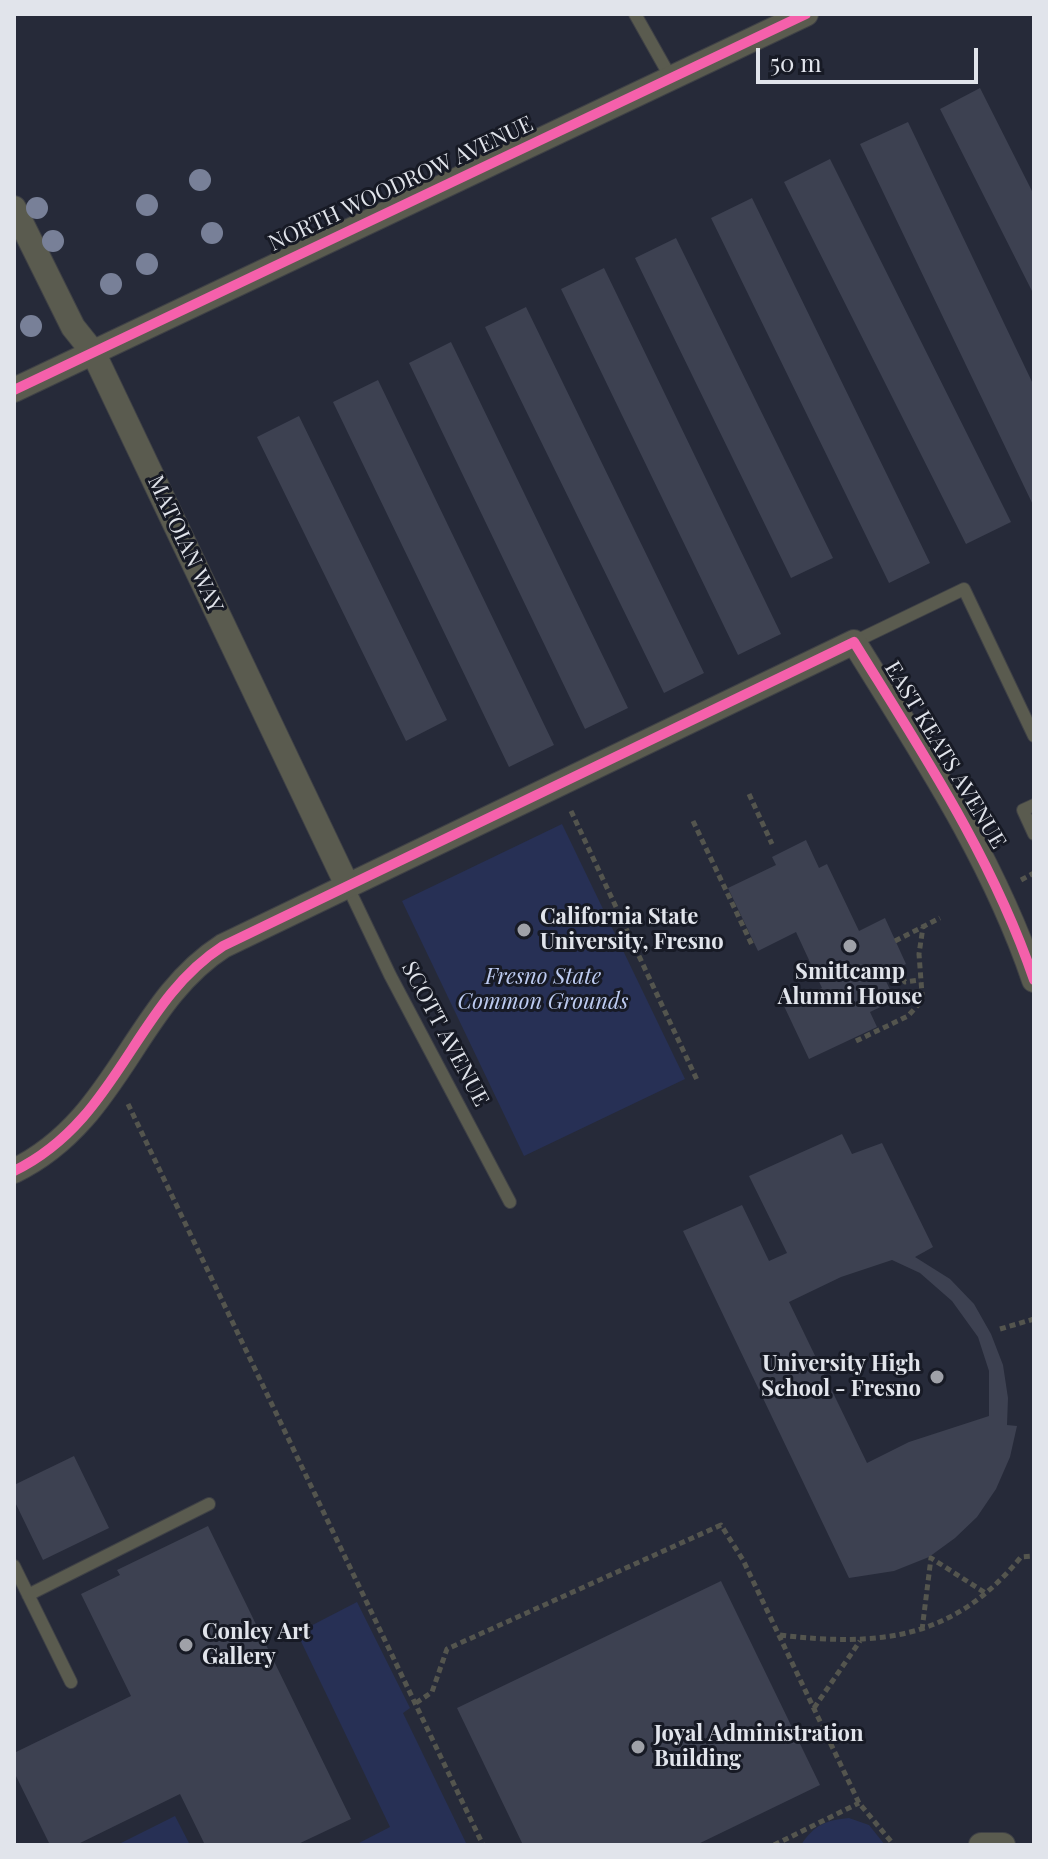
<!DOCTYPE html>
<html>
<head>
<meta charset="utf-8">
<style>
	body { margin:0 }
	#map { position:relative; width:1048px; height:1859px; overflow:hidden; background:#24252c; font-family:"Playfair Display",serif }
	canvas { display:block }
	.frame { position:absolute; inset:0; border:16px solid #e1e4eb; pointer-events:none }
	.scale { position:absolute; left:756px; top:48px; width:222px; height:36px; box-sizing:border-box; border:4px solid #e1e4eb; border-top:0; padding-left:10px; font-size:24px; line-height:28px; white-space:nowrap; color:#e1e4eb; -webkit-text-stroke:6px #171a25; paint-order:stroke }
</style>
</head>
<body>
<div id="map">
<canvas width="1048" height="1859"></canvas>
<div class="frame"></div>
<div class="scale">50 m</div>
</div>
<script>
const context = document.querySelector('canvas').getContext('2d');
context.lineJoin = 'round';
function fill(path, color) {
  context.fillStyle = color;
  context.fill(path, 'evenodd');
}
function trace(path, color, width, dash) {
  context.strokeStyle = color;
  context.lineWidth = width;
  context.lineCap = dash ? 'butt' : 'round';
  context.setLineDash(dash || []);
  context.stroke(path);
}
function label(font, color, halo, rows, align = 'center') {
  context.font = font + ' "Playfair Display",serif';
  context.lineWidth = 6;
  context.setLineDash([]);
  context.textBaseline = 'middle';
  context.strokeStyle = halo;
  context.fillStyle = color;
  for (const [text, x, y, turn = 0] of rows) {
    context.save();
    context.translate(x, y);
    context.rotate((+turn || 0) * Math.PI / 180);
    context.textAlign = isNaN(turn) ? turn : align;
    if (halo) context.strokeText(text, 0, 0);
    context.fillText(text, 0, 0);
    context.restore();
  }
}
const built = new Path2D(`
	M14,14H1034V1845H14Z`);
const green = new Path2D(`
	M562,824L685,1079L524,1156L402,901Z
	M357,1602L410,1708L403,1713L467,1845H355L390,1827L297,1633Z
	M175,1816L190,1845H117Z
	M849,1818L869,1825L885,1845H801C814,1825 826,1820 849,1818Z`);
const building = new Path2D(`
	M980,88L1034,195V295L940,109Z
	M908,122L1034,386V507L860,144Z
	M830,159L1011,522L966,544L784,182Z
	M752,198L930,563L889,583L711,218Z
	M676,238L833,558L791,578L635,258Z
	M604,268L781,634L738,655L561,289Z
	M526,307L704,673L664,693L485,327Z
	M451,342L628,708L585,729L409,363Z
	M378,380L554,745L509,767L333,402Z
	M299,416L447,720L406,741L257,437Z
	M806,840L819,868L827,864L859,931L885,918L906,964L883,975L895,1000L870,1012L877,1027L809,1059L784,1006L822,988L796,932L758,951L728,888L776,865L772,857Z
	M842,1134L852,1154L882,1143L933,1247L915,1257L950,1279L974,1304L991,1334L1003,1365L1008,1398L1007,1425L1017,1426L1010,1457L996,1489L977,1517L955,1538L929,1557L894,1571L849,1578L683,1231L742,1205L769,1261L787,1253L749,1176ZM892,1260L920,1273L952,1301L978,1337L989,1371V1416L909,1442L867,1463L789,1302L841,1277Z
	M74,1456L109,1528L43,1560L14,1500V1485Z
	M208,1526L351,1819L296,1845H205L180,1794L76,1845H50L14,1772V1753L131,1696L81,1594L120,1575L117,1570Z
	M721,1581L820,1785L696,1845H523L457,1708Z`);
const path = new Path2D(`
	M749,794L772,844
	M571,811L698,1082
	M693,821L752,945
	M1021,880L1034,873
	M895,941L940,918
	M896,970L905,982L920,980
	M856,1041L908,1016L918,1005L922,994L919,954L923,927
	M128,1104L483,1845
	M1000,1329L1034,1319
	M922,1630L931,1558L987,1594
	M780,1635C881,1647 954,1639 1021,1557L1034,1556
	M416,1703L432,1692L447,1649L721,1525L743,1560L859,1803L894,1845
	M814,1708L860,1641
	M774,1845L859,1803`);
const lane = new Path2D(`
	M635,14L671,78
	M854,642L964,589L1034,736
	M1034,805L1023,810L1034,834
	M347,885L390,975L510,1202
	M14,1566L71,1682
	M28,1595L209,1504`);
const street = new Path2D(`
	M14,208L73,327L93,352L347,885
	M14,390L806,14
	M14,1171C119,1120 134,1003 223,946L854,642C922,752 992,857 1034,980
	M981,1845H1003`);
const cycleway = new Path2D(`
	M14,390L806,14
	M14,1171C119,1120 134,1003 223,946L854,642C922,752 992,857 1034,980`);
const trees = [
	[200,180],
	[147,205],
	[37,208],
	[212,233],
	[53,241],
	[147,264],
	[111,284],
	[31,326]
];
const markers = [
	[524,930,8,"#9fa1a8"],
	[850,946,8,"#9fa1a8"],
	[937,1377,8,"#9fa1a8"],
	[186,1645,8,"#9fa1a8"],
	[638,1747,8,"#9fa1a8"]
];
const streetNames = [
	["NORTH WOODROW AVENUE",401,184,-25],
	["MATOIAN WAY",185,544,65],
	["EAST KEATS AVENUE",945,755,59],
	["SCOTT AVENUE",445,1034,62]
];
const poiNames = [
	["California State",540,917],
	["University, Fresno",540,942],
	["Smittcamp",850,972,"center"],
	["Alumni House",850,997,"center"],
	["University High",921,1364,"right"],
	["School - Fresno",921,1389,"right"],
	["Conley Art",202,1632],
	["Gallery",202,1657],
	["Joyal Administration",654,1734],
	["Building",654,1759]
];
const parkNames = [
	["Fresno State",543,977],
	["Common Grounds",543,1002]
];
fill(built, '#262a39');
fill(green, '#273055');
fill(building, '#3d4151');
trace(lane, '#3f4146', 14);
trace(street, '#3f4146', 26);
trace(path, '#54554e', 5, [6, 4]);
trace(lane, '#5a5b4f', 12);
trace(street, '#5a5b4f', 24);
trace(cycleway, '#f560ab', 10);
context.fillStyle = '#788098';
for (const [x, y] of trees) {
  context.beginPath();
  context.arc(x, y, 11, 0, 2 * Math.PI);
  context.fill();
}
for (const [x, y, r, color] of markers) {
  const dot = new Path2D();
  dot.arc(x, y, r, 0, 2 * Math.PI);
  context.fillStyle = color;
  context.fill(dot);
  trace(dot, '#171a25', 3);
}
label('22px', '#e1e4eb', '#171a25', streetNames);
label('bold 22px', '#e1e4eb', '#171a25', poiNames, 'left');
label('italic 22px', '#bdcbf1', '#171a25', parkNames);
</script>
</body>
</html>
